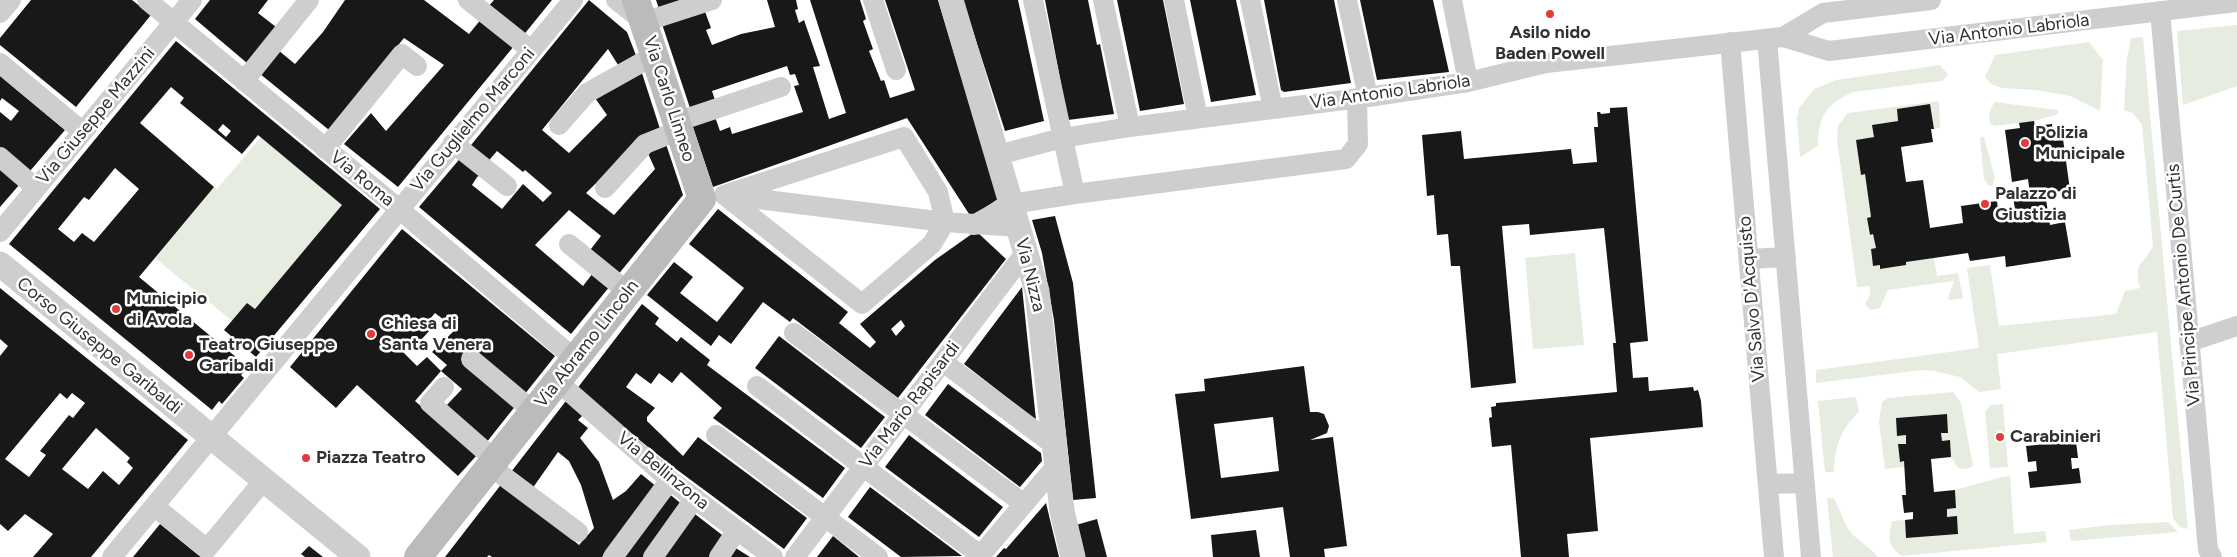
<!DOCTYPE html>
<html>
<head>
<meta charset="utf-8">
<style>
	body { margin:0 }
	canvas { display:block; background:#fff }
</style>
</head>
<body>
<canvas width="2237" height="557"></canvas>
<script>
const context = document.querySelector('canvas').getContext('2d');
context.lineJoin = 'round';
function fill(path, color) {
  context.fillStyle = color;
  context.fill(path, 'evenodd');
}
function trace(path, color, width, dash) {
  context.strokeStyle = color;
  context.lineWidth = width;
  context.lineCap = dash ? 'butt' : 'round';
  context.setLineDash(dash || []);
  context.stroke(path);
}
function label(font, color, halo, rows, align = 'center') {
  context.font = font + ' Figtree,sans-serif';
  context.lineWidth = 5;
  context.setLineDash([]);
  context.textBaseline = 'middle';
  context.strokeStyle = halo;
  context.fillStyle = color;
  for (const [text, x, y, turn = 0] of rows) {
    context.save();
    context.translate(x, y);
    context.rotate((+turn || 0) * Math.PI / 180);
    context.textAlign = isNaN(turn) ? turn : align;
    if (halo) context.strokeText(text, 0, 0);
    context.fillText(text, 0, 0);
    context.restore();
  }
}
const green = new Path2D(`
	M2237,25V86L2183,105L2177,31Z
	M2143,37L2188,529L2180,527L2173,518L2157,332L1997,354L2001,389L1979,392L1960,377L1934,371L1922,370L1816,383V370L1979,348L1967,268L1990,265L1999,326L2116,314L2125,291L2140,288C2133,260 2143,267 2153,246L2142,125L2133,113L2124,110L2127,59L2131,38Z
	M2089,42L2103,60L2100,111L2070,96L2035,90L2002,88L1991,84L1985,77L1995,55Z
	M1940,65L1948,75L1942,81L1854,92C1827,103 1818,116 1818,146L1800,157L1797,118L1799,108L1814,89L1836,80Z
	M1939,101L1940,128L1934,129L1930,104L1897,109L1898,121L1873,125L1874,137L1856,140L1861,174H1865L1871,217L1867,218L1869,235L1873,234L1876,248L1871,249L1873,266L1880,265L1881,269L1906,265V262L1934,257L1937,276L1958,273L1963,298L1950,300L1948,298L1954,281L1888,290L1880,308L1870,310L1865,304C1868,298 1873,293 1869,286L1858,287L1857,286L1837,139L1838,126L1848,113Z
	M1994,102L2058,110V114L2034,121L1994,126L1990,123L1989,114Z
	M261,137L342,205L255,309L247,303L232,321L155,258L214,187L217,189Z
	M1984,137L1995,178L1992,186H1989L1984,179L1980,138Z
	M1575,253L1584,345L1533,349L1525,258Z
	M1953,392L1961,403L1973,466L1967,469L1958,468L1951,457L1950,440L1942,441L1941,433H1948L1947,414L1897,418V436L1906,435V444L1898,445L1900,461H1904L1905,467L1885,469L1879,422L1882,402L1888,398Z
	M1856,397L1859,412C1840,430 1835,447 1834,472H1825L1818,401Z
	M2003,404L2008,467L1990,468L1985,412L1991,405Z
	M2010,476L2014,534L2045,531L2047,542L1902,556C1888,547 1888,537 1892,521L1905,520L1906,538L1958,534L1957,517H1947V509L1956,508L1955,490L2002,477Z
	M1827,498H1833C1840,507 1842,520 1849,530C1857,541 1874,549 1877,557H1833Z
	M2168,522L2178,532L2071,541L2069,530L2110,525Z`);
const building = new Path2D(`
	M31,0H132L151,15L76,107L0,45V38Z
	M210,0H268L258,13L276,27L247,63L195,19Z
	M345,0H424L469,34L482,18L514,46L398,187L344,144L371,113L386,131L444,65L404,38L329,130L259,73L278,50L295,64L323,32Z
	M494,0H552L522,37L487,8Z
	M589,0L627,32L637,58L620,68L608,49L542,130L569,153L607,115L595,98L641,70L661,132L643,137L586,193L614,215L655,169L646,149L665,141L683,195L617,276L587,254L601,236L569,210L535,245L583,286L593,273L610,286L571,334L419,207L463,155L485,172L477,177L472,185L502,209L523,184L543,202L552,193L525,170L523,172L497,151L485,165L467,150Z
	M656,0H694L660,12Z
	M767,0H796L798,9L795,10L799,23L804,20L820,66L813,67L829,119L846,113L810,0H860L866,19L863,21L873,49L869,51L881,81L884,80L890,98L915,90L885,0H938L998,199L971,217L907,118L713,187L691,121L714,114L720,131L730,127L732,134L803,112L794,86L799,85L795,74L790,75L787,66L712,91L716,103L691,111L661,21L703,6L711,28L706,30L712,45L741,34L775,27Z
	M963,0H1018L1044,121L1005,131Z
	M1045,0H1088L1097,45L1100,44L1114,114L1068,120Z
	M1117,0H1163L1184,104L1140,111Z
	M1190,0H1236L1256,95L1211,102Z
	M1264,0H1334L1351,83L1284,92L1281,90Z
	M1360,0H1433L1449,72L1377,80Z
	M176,41L380,209L256,357L224,330L247,303L255,309L342,205L258,135L242,154L180,103L184,98L171,87L140,123L214,187L139,277L248,367L241,375L244,378L222,404L219,401L212,410L9,244ZM223,124L231,131L226,137L218,130ZM115,168L139,189L94,242L82,233L74,242L58,229L84,197L89,200Z
	M0,76L65,130L30,171L0,149V112L11,121L19,111L2,98L0,101Z
	M1930,104L1934,129H1931L1933,142L1901,147L1906,182L1923,180L1930,228L1963,223L1961,206L1997,201L1999,218L2016,215L2013,197L2030,194L2028,179L2012,182L2005,130L2020,128L2019,123L2034,121L2035,126L2052,124L2054,141L2063,139L2070,190L2045,193L2050,225L2065,222L2071,257L2006,267L2005,256L1970,261L1968,253L1906,262V265L1880,269V265L1873,266L1871,249L1876,248L1873,234L1870,235L1867,218L1871,217L1865,174L1861,175L1856,140L1874,137L1872,125L1898,121L1897,109Z
	M1627,107L1648,341L1630,343L1633,378L1648,377L1649,391L1693,387L1694,391L1698,390L1701,401L1703,427L1590,438L1598,531L1567,534L1569,557H1521L1511,445L1492,447L1489,418L1492,417L1491,407L1496,406V403L1617,392L1613,343H1616L1604,228L1530,235L1529,224L1502,226L1516,383L1471,388L1460,266H1451L1448,234L1437,235L1434,195L1427,196L1422,135L1461,131L1464,159L1571,149L1573,164L1597,162L1594,127H1598L1597,112H1600L1601,114L1610,113V108Z
	M0,167L20,184L0,207Z
	M718,209L848,312L839,323L870,348L876,342L860,324L935,260L976,231L1006,259L898,398L793,318L790,322L763,302L731,344L719,335L711,346L647,295L674,262L693,277L680,293L717,322L744,288L689,244ZM901,320L905,326L896,336L891,329Z
	M1055,216L1073,283L1096,498L1073,500L1054,320L1042,253L1032,220Z
	M402,229L555,356L486,443L445,407L462,389L441,371L447,365L432,352L456,329L435,313L424,326L430,330L420,341L417,338L403,352L417,366L427,357L441,371L415,401L477,455L458,476L357,385L336,408L290,367Z
	M1022,287L1036,420L964,364Z
	M0,288L188,440L91,557H33L53,534L25,514L8,531L0,524V356L8,346L0,339ZM60,393L67,399L72,393L85,403L73,418L69,415L40,451L46,455L29,477L5,459ZM96,428L130,458L127,462L133,468L119,485L103,471L88,489L62,469Z
	M642,304L659,318L655,324L677,342L681,337L710,360L707,365L845,468L823,498L713,418L722,408L681,372L672,383L659,373L651,384L636,373L626,387L655,408L647,417V421L683,456L698,437L807,518L784,549L676,469L576,390Z
	M779,336L885,417L861,448L755,368Z
	M1304,366L1310,412H1318L1324,414L1329,426L1327,433L1310,440L1333,437L1347,546L1324,549L1325,557H1290L1283,507L1191,519L1175,394L1205,391L1204,379ZM1273,417L1279,471L1221,478L1214,424Z
	M948,384L1041,453L1042,461L1020,487L925,415Z
	M569,397L586,412L578,420L588,428L580,438L599,462L613,500L626,491L641,474L657,487L602,557H492L489,555L487,557H445L503,482L579,545L594,528L581,485L569,461L558,452L532,489L511,472Z
	M1947,414L1948,433H1941L1942,441L1950,440L1951,457L1931,459L1934,492L1955,490L1956,508L1947,509V517L1957,516L1958,534L1906,538L1905,520L1913,519V512L1904,513L1902,495H1906L1904,461L1900,462L1898,444H1906V435L1897,436L1896,418Z
	M909,435L1003,507L979,537L885,467Z
	M2076,441L2078,458H2071L2072,469L2079,468L2081,483L2030,488L2028,472L2037,471L2036,461L2028,462L2026,446Z
	M870,487L962,556L901,557L848,517Z
	M667,492L684,506L647,557H619Z
	M1046,503L1059,557H996L1004,548L1006,549Z
	M691,511L726,538L713,557H658Z
	M1097,519L1107,557H1084L1076,525Z
	M160,524L197,554L201,557H133Z
	M1256,530L1260,557H1213L1211,535Z
	M833,536L859,557H817Z
	M309,546L323,557H305L301,554Z
	M734,547L750,557H728Z`);
const minor = new Path2D(`
	M147,0L399,209L575,359
	M468,0L531,50
	M616,0L644,22L712,0
	M873,0L896,70
	M1033,0L1075,194L1346,159L1358,144L1357,98
	M1103,0L1130,127
	M1174,0L1198,118
	M1250,0L1273,109
	M1347,0L1368,97
	M1452,0L1468,82
	M2160,11L2208,550L2212,557
	M0,13L11,0
	M1783,37L1823,13L1931,0
	M1767,39L1811,557
	M1730,42L1774,557
	M0,63L83,132
	M244,81L309,0
	M676,122L781,87
	M559,125L587,93L655,55
	M904,137L938,192L945,222L932,244L862,304L724,195Z
	M453,143L507,186
	M325,149L402,54L417,66
	M998,155L1062,138L1130,127L1368,97L1468,82L1546,63L1783,37L1829,51L2237,2
	M0,157L36,188
	M605,188L645,144L680,130
	M733,196L945,222L1018,227
	M974,225L1011,204L1075,194
	M0,232L192,0
	M569,244L628,292
	M1749,259L1786,257
	M794,333L1024,504
	M2189,342L2237,326
	M471,359L533,411
	M943,362L1054,445
	M557,381L670,480L773,557
	M757,386L980,555
	M444,387L430,403L495,460
	M716,435L878,557
	M490,466L578,532
	M1768,484L1805,483
	M154,506L207,549L264,480
	M112,557L573,0
	M613,557L670,480
	M653,557L695,498
	M719,557L737,530
	M795,557L1025,253
	M979,557L1057,465`);
const tertiary = new Path2D(`
	M951,0L1037,291L1062,511L1073,557
	M0,264L358,557`);
const secondary = new Path2D(`
	M418,557L702,199L636,0`);
const markers = [
	[1550,14,5,"#e03c3b"],
	[2025,143,5,"#e03c3b"],
	[1985,204,5,"#e03c3b"],
	[116,309,5,"#e03c3b"],
	[371,334,5,"#e03c3b"],
	[189,355,5,"#e03c3b"],
	[2000,437,5,"#e03c3b"],
	[306,458,5,"#e03c3b"]
];
const streetNames = [
	["Via Antonio Labriola",2009,30,-7],
	["Via Antonio Labriola",1390,92,-8],
	["Via Carlo Linneo",669,99,72],
	["Via Giuseppe Mazzini",96,116,-50],
	["Via Guglielmo Marconi",473,120,-50],
	["Via Roma",362,179,39],
	["Via Nizza",1030,275,76],
	["Via Principe Antonio De Curtis",2184,285,-95],
	["Via Salvo D'Acquisto",1752,299,-95],
	["Via Abramo Lincoln",587,344,-52],
	["Corso Giuseppe Garibaldi",99,346,39],
	["Via Mario Rapisardi",910,405,-53],
	["Via Bellinzona",663,471,39]
];
const poiNames = [
	["Asilo nido",1550,33,"center"],
	["Baden Powell",1550,54,"center"],
	["Polizia",2035,133],
	["Municipale",2035,154],
	["Palazzo di",1995,194],
	["Giustizia",1995,215],
	["Municipio",126,299],
	["di Avola",126,320],
	["Chiesa di",381,324],
	["Santa Venera",381,345],
	["Teatro Giuseppe",199,345],
	["Garibaldi",199,366],
	["Carabinieri",2010,437],
	["Piazza Teatro",316,458]
];
fill(green, '#e6ede0');
fill(building, '#181818');
trace(minor, '#cecece', 20);
trace(tertiary, '#cecece', 25);
trace(secondary, '#bbb', 28);
for (const [x, y, r, color] of markers) {
  const dot = new Path2D();
  dot.arc(x, y, r, 0, 2 * Math.PI);
  context.fillStyle = color;
  context.fill(dot);
  trace(dot, '#fff', 2);
}
label('18px', '#313131', '#fff', streetNames);
label('bold 18px', '#313131', '#fff', poiNames, 'left');
</script>
</body>
</html>
